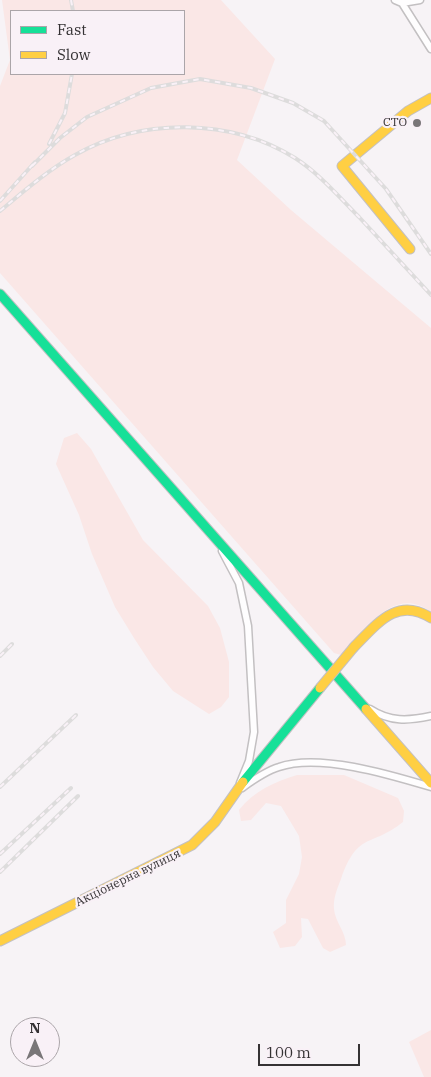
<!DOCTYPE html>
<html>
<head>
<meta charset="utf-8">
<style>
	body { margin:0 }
	#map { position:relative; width:431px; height:1077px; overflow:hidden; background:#f7f3f6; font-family:"IBM Plex Serif",serif }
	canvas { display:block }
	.legend { position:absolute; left:10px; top:10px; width:175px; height:65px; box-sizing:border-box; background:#f9f1f7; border:1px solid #aba5a9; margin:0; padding:6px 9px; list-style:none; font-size:15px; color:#353234 }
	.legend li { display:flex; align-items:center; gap:10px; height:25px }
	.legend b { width:25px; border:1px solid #aba5a9 }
	.north { position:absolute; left:10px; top:1017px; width:50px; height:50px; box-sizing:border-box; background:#f9f1f7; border:1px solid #aba5a9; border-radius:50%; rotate:0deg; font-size:14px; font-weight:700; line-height:20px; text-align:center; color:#353234 }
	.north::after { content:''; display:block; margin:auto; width:18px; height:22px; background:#797678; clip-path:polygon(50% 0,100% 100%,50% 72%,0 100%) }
	.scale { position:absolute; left:258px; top:1044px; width:102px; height:22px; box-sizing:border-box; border:2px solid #353234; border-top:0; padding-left:6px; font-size:15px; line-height:18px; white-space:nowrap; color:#353234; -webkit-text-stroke:4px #f9f1f7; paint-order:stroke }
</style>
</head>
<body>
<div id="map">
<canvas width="431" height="1077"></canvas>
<ul class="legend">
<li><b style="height:6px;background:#16e098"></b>Fast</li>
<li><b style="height:6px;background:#ffcf43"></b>Slow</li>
</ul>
<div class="north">N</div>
<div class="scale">100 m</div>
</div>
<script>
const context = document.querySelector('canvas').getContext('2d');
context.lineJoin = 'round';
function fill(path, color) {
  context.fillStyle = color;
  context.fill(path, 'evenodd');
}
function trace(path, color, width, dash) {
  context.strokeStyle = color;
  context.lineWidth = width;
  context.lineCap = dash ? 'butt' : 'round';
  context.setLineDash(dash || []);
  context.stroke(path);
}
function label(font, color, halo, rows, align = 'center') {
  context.font = font + ' "IBM Plex Serif",serif';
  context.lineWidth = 4.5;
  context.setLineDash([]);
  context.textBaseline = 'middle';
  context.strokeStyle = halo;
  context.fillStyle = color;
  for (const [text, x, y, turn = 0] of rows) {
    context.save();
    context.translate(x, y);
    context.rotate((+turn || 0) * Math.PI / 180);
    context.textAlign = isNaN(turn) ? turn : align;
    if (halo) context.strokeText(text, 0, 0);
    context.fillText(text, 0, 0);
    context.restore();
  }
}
const green = new Path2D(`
	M2,0H221L275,59L237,160L291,210L431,328V612C394,584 365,630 341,655L334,653L0,273V86L10,60ZM11,11H184V74H11Z
	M77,433L91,449L143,540L208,606L220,628L229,662V697L221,707L209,714L173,691L153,667L134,638L115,607L92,554L79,515L56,464L64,438Z
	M297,775H344L398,798L404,811L403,822C370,848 358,831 341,879C337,889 333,899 334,909C335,922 346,932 346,945L330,952L323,948L308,919L301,918L302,937L295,946L280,948L273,932L286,923V900L299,874L302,857L299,836L281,806L266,803L251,820L241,821L239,810C254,791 274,782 297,775Z
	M431,1030V1077H424L409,1042Z`);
const street = new Path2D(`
	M395,0L402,3L431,49
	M402,3L420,0
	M222,551L239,583L248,626L254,732L249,761L240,783
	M370,709C390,722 408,721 431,716
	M242,788C253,780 266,771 279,767C319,753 391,775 431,787`);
const fast = new Path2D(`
	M0,294L366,709
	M243,782L320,688`);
const slow = new Path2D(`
	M410,249L342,166L408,111L431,98
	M354,647C377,624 397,596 431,618
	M366,709L431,783
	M0,941L192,845L215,822L243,782`);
const rail = new Path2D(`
	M71,0L73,11
	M49,144L65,113L72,74
	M32,166L60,138L87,117L151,88L200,79L251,88L293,103L324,121L386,189L431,254
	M0,201L35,162
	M0,211C24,191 48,170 75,155C142,117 231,118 295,158C320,174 339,197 359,217C383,243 407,269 431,295
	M0,656L12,644
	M0,787L76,715
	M0,854L71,788
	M0,872L78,796`);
const slowBridge = new Path2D(`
	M320,688L354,647`);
const markers = [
	[417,123,5,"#797678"]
];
const poiNames = [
	["СТО",407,123]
];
const streetNames = [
	["Акціонерна вулиця",128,878,-26]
];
fill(green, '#fae7e6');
trace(street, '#c3c0c2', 9);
trace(fast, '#c3c0c2', 11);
trace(slow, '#c3c0c2', 11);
trace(street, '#fefdfe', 6);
trace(fast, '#16e098', 9);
trace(slow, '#ffcf43', 9);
trace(rail, '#dddcdc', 4);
trace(rail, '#f9f1f7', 2, [5.5]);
trace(slowBridge, '#c3c0c2', 11, []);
trace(slowBridge, '#ffcf43', 9);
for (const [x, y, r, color] of markers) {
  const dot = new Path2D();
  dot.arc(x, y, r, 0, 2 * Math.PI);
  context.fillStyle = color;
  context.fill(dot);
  trace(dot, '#f9f1f7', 2);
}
label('12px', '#353234', '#f9f1f7', poiNames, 'right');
label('12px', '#353234', '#f9f1f7', streetNames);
</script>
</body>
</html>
